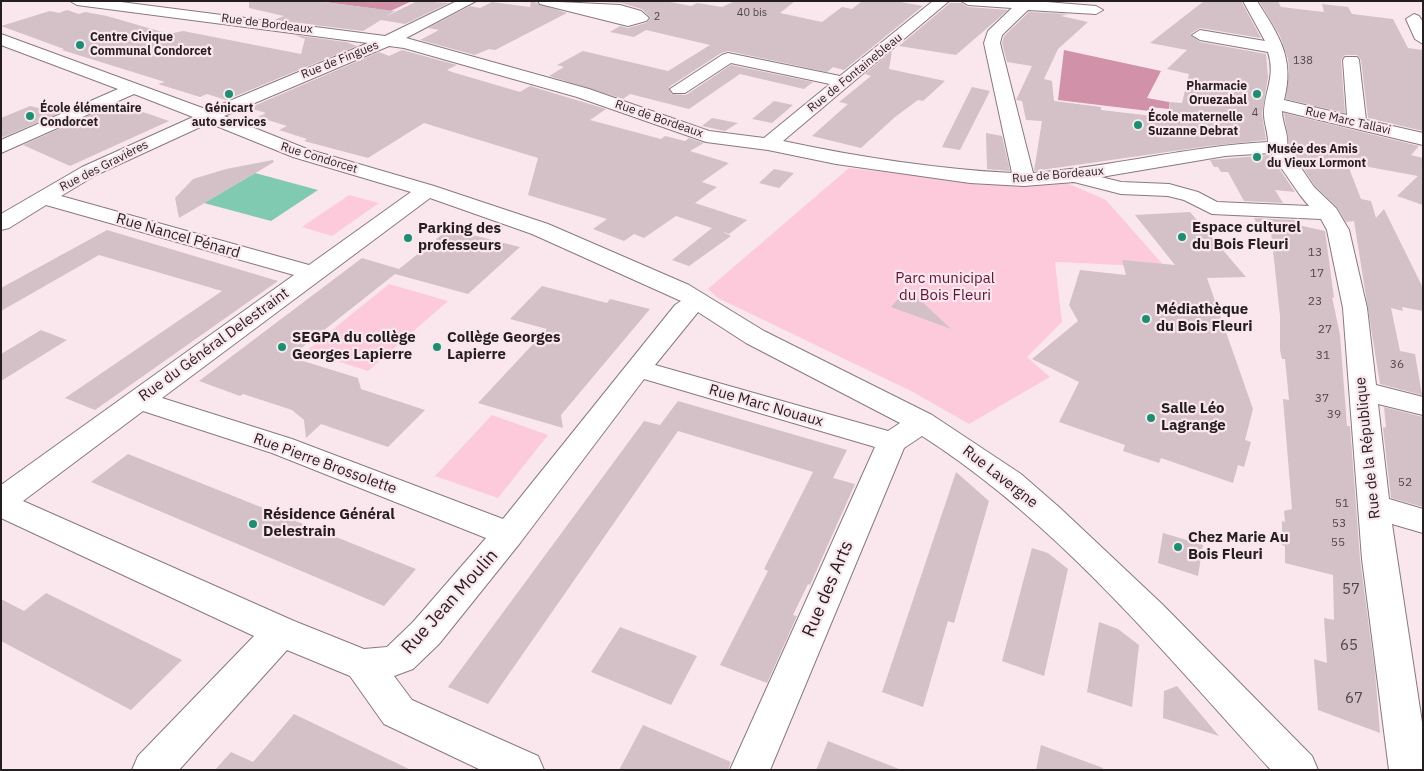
<!DOCTYPE html>
<html>
<head>
<meta charset="utf-8">
<style>
	body { margin:0 }
	#map { position:relative; width:1424px; height:771px; overflow:hidden; background:#f9e7ed; font-family:"IBM Plex Sans",sans-serif }
	canvas { display:block }
	.frame { position:absolute; inset:0; border:2px solid #251e20; pointer-events:none }
</style>
</head>
<body>
<div id="map">
<canvas width="1424" height="771"></canvas>
<div class="frame"></div>
</div>
<script>
const context = document.querySelector('canvas').getContext('2d');
context.lineJoin = 'round';
function fill(path, color) {
  context.fillStyle = color;
  context.fill(path, 'evenodd');
}
function trace(path, color, width, dash) {
  context.strokeStyle = color;
  context.lineWidth = width;
  context.lineCap = dash ? 'butt' : 'round';
  context.setLineDash(dash || []);
  context.stroke(path);
}
function label(font, color, halo, rows, align = 'center') {
  context.font = font + ' "IBM Plex Sans",sans-serif';
  context.lineWidth = 4.5;
  context.setLineDash([]);
  context.textBaseline = 'middle';
  context.strokeStyle = halo;
  context.fillStyle = color;
  for (const [text, x, y, turn = 0] of rows) {
    context.save();
    context.translate(x, y);
    context.rotate((+turn || 0) * Math.PI / 180);
    context.textAlign = isNaN(turn) ? turn : align;
    if (halo) context.strokeText(text, 0, 0);
    context.fillText(text, 0, 0);
    context.restore();
  }
}
const green = new Path2D(`
	M849,168L997,185L1067,183L1106,200L1165,267L1055,262L1062,322L1027,357L1050,377L969,424L913,392L718,298L708,289Z
	M349,195L379,203L332,236L302,227Z
	M389,284L448,301L368,371L306,351Z
	M492,415L548,435L498,498L435,476Z`);
const forest = new Path2D(`
	M317,1H412L382,15L377,9Z
	M1064,50L1161,71L1147,98L1169,102V109L1149,107V111L1058,100Z`);
const water = new Path2D(`
	M255,173L318,190L271,221L204,203Z`);
const building = new Path2D(`
	M249,1H316L395,11L385,17L417,1L449,3L405,24L381,20L363,31L274,20L284,16L249,8Z
	M531,1L567,13L495,50L489,49L475,55L420,40L439,30L428,28L470,6L480,8L492,2L530,7Z
	M582,1H665L691,6L697,3L722,7L735,1H795L780,13L822,22L842,7L852,9L862,1H895L923,6L844,70L833,67L827,72L728,51L721,53L669,87L672,94L686,95L731,65L813,82L804,89L740,74L689,109L630,94L623,99L549,76L564,67L557,65L583,51L668,71L710,45L646,30L634,37L610,32L620,26L628,28L646,23L651,18L642,9L621,3Z
	M1204,1H1241L1261,38L1200,28L1190,34L1200,42L1266,54L1268,77L1262,114L1266,140L1209,146L1034,171L1042,121L1026,120L1022,101L1016,100L1032,66L1007,62L1002,43L1004,36L1029,12L1068,14L1061,16L1088,22L1058,49L1044,79L1052,81L1054,101L1101,107V110L1170,118L1169,102L1182,103L1189,74L1167,69L1187,50L1150,43Z
	M1259,1H1278L1281,7L1324,12L1322,4L1348,7L1352,14L1393,19L1408,48L1423,50V131L1368,118L1361,60L1357,55H1345L1341,60L1345,113L1286,99L1289,72L1288,59L1280,36Z
	M950,3H962L968,7L1008,10L956,55L899,46Z
	M67,10L79,14L85,12L107,16L169,34L183,31L301,54L305,39L294,35L346,42L357,46L226,100L207,94L200,97L158,84L165,82L62,50L64,49L1,26L50,11L59,13Z
	M402,50L457,65L447,70L452,72L520,92L530,86L606,109L590,120L661,139L665,136L685,141L689,138L704,143L690,151L729,163L702,182L717,187L695,203L747,220L729,234L721,231L731,236L689,266L672,260L712,228L676,216L644,238L634,234L624,241L593,229L607,219L528,195L538,158L424,123L368,158L304,141L307,139L279,130L287,126L258,117L266,113L249,108L379,52L389,56Z
	M892,51L889,69L945,81L923,101L918,100L895,117L861,148L812,136L848,104L839,102L871,76L865,74Z
	M972,87L990,91L960,150L942,147Z
	M774,101L793,105L772,123L752,119Z
	M117,103L169,121L70,166L23,145Z
	M30,106L59,113L4,137L1,136V118Z
	M1284,113L1419,146L1411,155L1423,158V205L1397,196L1418,176L1347,163L1361,199L1371,201L1376,218L1384,209L1423,288V311L1402,307L1403,311L1391,308L1400,351L1415,354L1422,395L1380,384L1354,221L1346,222L1337,207L1315,186L1289,146Z
	M712,118L738,123L725,131L702,126Z
	M986,133L1002,136L1010,171L987,169Z
	M1270,155L1295,192L1275,190L1283,203L1244,201L1228,172H1221L1218,167H1214L1210,160Z
	M273,160L274,162L179,218L175,198L193,179L226,169Z
	M774,169L794,173L779,188L759,183Z
	M1190,212L1246,277L1207,278L1253,409L1245,440L1251,442L1244,467L1238,465L1233,483L1161,458L1159,463L1123,451L1125,445L1059,422L1079,382L1032,359L1078,321L1069,305L1080,270L1126,275L1122,260L1175,265L1135,215Z
	M1254,218L1294,220L1298,225L1325,231L1334,298L1332,297L1340,335L1347,426H1350L1360,559L1375,672L1380,733L1318,710L1314,659L1327,663L1324,618L1334,620L1333,575L1285,563V546L1282,545V521L1285,522L1284,511L1292,509L1283,399L1289,400L1285,359H1282L1280,350V316L1270,222H1256Z
	M449,229L520,247L468,294L395,274L290,357L358,378L361,389L425,410L388,447L321,424L306,438L304,420L292,410L243,394L240,396L199,381L362,258L399,269Z
	M107,230L278,281L95,410L65,398L222,291L99,255L1,311V288Z
	M542,286L607,303L610,299L650,309L561,415L563,428L478,403L547,329L510,319Z
	M904,292L917,297L951,329L891,307Z
	M41,330L67,340L1,381V354Z
	M678,401L847,450L833,478L855,484L810,585L808,584L793,615L797,616L767,683L720,665L768,571L764,569L813,472L678,431L488,704L448,687L644,421L660,425Z
	M1384,407L1423,417V507L1391,498L1383,428L1386,427Z
	M128,454L416,569L384,606L91,482Z
	M956,472L989,501L954,623L948,621L923,707L882,692Z
	M1163,533L1203,545L1198,576L1158,563Z
	M1032,548L1048,553L1068,569L1044,676L1002,661Z
	M46,593L182,660L131,710L1,641V599L24,611Z
	M1099,622L1118,629L1139,645L1132,707L1087,692Z
	M620,627L697,656L671,705L591,672Z
	M1177,686L1219,736L1163,718L1164,691Z
	M294,714L411,770H215L231,752L253,762Z
	M643,725L731,762L728,770H619Z
	M828,741L899,769V770H816Z
	M1041,745L1103,768L1102,770H1036Z`);
const minor = new Path2D(`
	M70,1H113L385,36L457,1H476L406,38L589,89L709,131L764,138L830,84L731,63L685,93H673L670,89L722,55L728,53L840,76L933,1H949L783,141C858,157 935,169 1012,173L984,43L988,31L1012,8L968,5L961,1H1034L1096,6L1103,10L1096,14L1028,10L1002,35L1000,43L1033,173C1112,167 1189,146 1268,142C1268,132 1264,123 1264,114C1264,92 1276,77 1268,52L1200,40L1192,35L1200,30L1265,41L1243,1H1257C1279,36 1295,58 1284,100L1347,115L1343,60L1345,57H1357L1359,60L1366,120L1423,133V145L1282,111C1282,123 1289,134 1287,147L1314,187L1336,208L1349,230L1367,308L1376,385L1423,397V415L1378,404L1389,499L1423,509V533L1392,524L1423,729V770H1389L1362,559L1343,308L1327,230L1321,219L1212,214L1184,200L1168,196L1121,194L1074,182L1024,186L970,183L836,164L768,150L706,142L577,97L404,48L389,46L224,116L307,149L434,186L548,224L689,285L764,331L932,415L1021,474L1060,508L1162,604L1312,756L1318,770H1271C1163,652 1058,523 922,436L904,448L770,770H730L875,447L644,379L520,543L439,644L413,669L394,676L412,700L538,756L544,770H481L384,724L350,676L287,650L179,770H132L138,756L254,636L1,518V485L294,275L46,205L9,228L1,230V214L82,167L193,117L134,94L1,153V140L118,89L1,45V34L208,110L368,43L77,5ZM209,123L293,157L411,192L309,265L61,196L96,175ZM1271,153L1300,195L1309,206L1217,202L1198,192L1169,184L1121,182L1101,177L1225,156ZM430,198L532,234L681,301L675,305L503,519L292,439L162,398ZM698,312L746,343L900,423L888,431L655,365ZM143,411L272,453L486,538L413,622L387,647L364,649L294,621L23,501Z
	M538,1L620,5L641,11L649,18L646,21L628,26L540,4Z
	M1414,14L1419,16L1423,22V44L1415,39L1406,19Z`);
const markers = [
	[80,45,5,"#1a9073"],
	[229,94,5,"#1a9073"],
	[1257,94,5,"#1a9073"],
	[30,116,5,"#1a9073"],
	[1138,125,5,"#1a9073"],
	[1257,157,5,"#1a9073"],
	[1182,237,5,"#1a9073"],
	[408,238,5,"#1a9073"],
	[1146,319,5,"#1a9073"],
	[282,347,5,"#1a9073"],
	[437,347,5,"#1a9073"],
	[1151,418,5,"#1a9073"],
	[253,524,5,"#1a9073"],
	[1178,547,5,"#1a9073"]
];
const farNumbernames = [
	["40 bis",752,13],
	["2",657,17],
	["138",1303,61],
	["4",1255,113]
];
const farStreetnames = [
	["Rue de Bordeaux",267,24,7],
	["Rue de Fingues",340,60,-22],
	["Rue de Fontainebleau",855,73,-39],
	["Rue de Bordeaux",659,119,19],
	["Rue Marc Tallavi",1348,121,13],
	["Rue Condorcet",319,158,17],
	["Rue des Gravières",104,166,-27],
	["Rue de Bordeaux",1058,175,-5]
];
const farPoinames = [
	["Centre Civique",90,38],
	["Communal Condorcet",90,52],
	["Pharmacie",1247,87,"right"],
	["Oruezabal",1247,101,"right"],
	["École élémentaire",40,109],
	["Condorcet",40,123],
	["Génicart",229,109,"center"],
	["auto services",229,123,"center"],
	["École maternelle",1148,118],
	["Suzanne Debrat",1148,132],
	["Musée des Amis",1267,150],
	["du Vieux Lormont",1267,164]
];
const numberNames = [
	["13",1315,253],
	["17",1317,274],
	["23",1315,302],
	["27",1325,330],
	["31",1323,356],
	["36",1397,365],
	["37",1322,399],
	["39",1334,415],
	["52",1405,483],
	["51",1342,504],
	["53",1339,524],
	["55",1338,543]
];
const poiNames = [
	["Espace culturel",1192,228],
	["du Bois Fleuri",1192,245],
	["Parking des",418,229],
	["professeurs",418,246],
	["Médiathèque",1156,310],
	["du Bois Fleuri",1156,327],
	["SEGPA du collège",292,338],
	["Georges Lapierre",292,355],
	["Collège Georges",447,338],
	["Lapierre",447,355],
	["Salle Léo",1161,409],
	["Lagrange",1161,426],
	["Résidence Général",263,515],
	["Delestrain",263,532],
	["Chez Marie Au",1188,538],
	["Bois Fleuri",1188,555]
];
const streetNames = [
	["Rue Nancel Pénard",178,236,16],
	["Rue du Général Delestraint",214,345,-36],
	["Rue Marc Nouaux",766,406,16],
	["Rue de la République",1368,448,-96],
	["Rue Pierre Brossolette",325,464,20],
	["Rue Lavergne",1000,477,38]
];
const parkNames = [
	["Parc municipal",945,279],
	["du Bois Fleuri",945,296]
];
const nearNumbernames = [
	["57",1351,590],
	["65",1349,646],
	["67",1354,699]
];
const nearStreetnames = [
	["Rue des Arts",828,589,-67],
	["Rue Jean Moulin",450,602,-48]
];
fill(green, '#fdcadc');
fill(forest, '#d192a9');
fill(water, '#81cab2');
fill(building, '#d3c1c7');
trace(minor, '#8a797f', 2);
fill(minor, '#fff');
for (const [x, y, r, color] of markers) {
  const dot = new Path2D();
  dot.arc(x, y, r, 0, 2 * Math.PI);
  context.fillStyle = color;
  context.fill(dot);
  trace(dot, '#f9e7ed', 2);
}
label('11px', '#50474a', null, farNumbernames);
label('12px', '#251e20', '#f9e7ed', farStreetnames);
label('bold 12px', '#251e20', '#f9e7ed', farPoinames, 'left');
label('12px', '#50474a', null, numberNames);
label('bold 15px', '#251e20', '#f9e7ed', poiNames, 'left');
label('15px', '#251e20', '#f9e7ed', streetNames);
label('15px', '#5e1337', '#f9e7ed', parkNames);
label('15px', '#50474a', null, nearNumbernames);
label('18px', '#251e20', '#f9e7ed', nearStreetnames);
</script>
</body>
</html>
